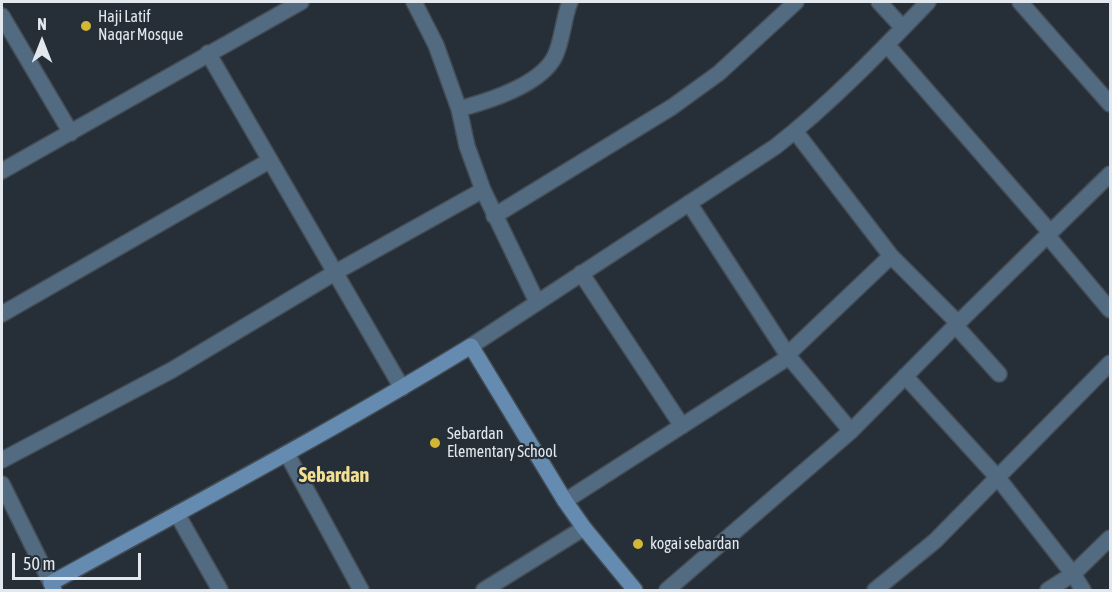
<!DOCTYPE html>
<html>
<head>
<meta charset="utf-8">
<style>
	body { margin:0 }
	#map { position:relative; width:1112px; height:592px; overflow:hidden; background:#262f38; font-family:"Asap Condensed",sans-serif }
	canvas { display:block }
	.frame { position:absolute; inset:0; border:3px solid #e2e8ed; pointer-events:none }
	.north { position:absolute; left:12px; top:12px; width:60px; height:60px; -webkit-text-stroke:4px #262f38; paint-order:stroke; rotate:0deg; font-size:16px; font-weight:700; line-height:24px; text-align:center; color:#e2e8ed }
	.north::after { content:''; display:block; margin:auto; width:21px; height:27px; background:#e2e8ed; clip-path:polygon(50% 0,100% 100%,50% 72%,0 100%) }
	.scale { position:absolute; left:12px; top:553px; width:129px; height:27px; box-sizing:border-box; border:3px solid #e2e8ed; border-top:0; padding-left:8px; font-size:18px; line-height:21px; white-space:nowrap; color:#e2e8ed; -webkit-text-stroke:4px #262f38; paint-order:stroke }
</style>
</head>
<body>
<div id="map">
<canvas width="1112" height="592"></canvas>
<div class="frame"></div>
<div class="north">N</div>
<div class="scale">50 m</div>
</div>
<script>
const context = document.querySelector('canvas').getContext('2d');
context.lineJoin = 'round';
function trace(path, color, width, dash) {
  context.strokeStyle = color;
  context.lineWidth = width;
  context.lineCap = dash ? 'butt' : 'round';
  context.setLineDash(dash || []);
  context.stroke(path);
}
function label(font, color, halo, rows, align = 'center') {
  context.font = font + ' "Asap Condensed",sans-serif';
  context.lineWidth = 4.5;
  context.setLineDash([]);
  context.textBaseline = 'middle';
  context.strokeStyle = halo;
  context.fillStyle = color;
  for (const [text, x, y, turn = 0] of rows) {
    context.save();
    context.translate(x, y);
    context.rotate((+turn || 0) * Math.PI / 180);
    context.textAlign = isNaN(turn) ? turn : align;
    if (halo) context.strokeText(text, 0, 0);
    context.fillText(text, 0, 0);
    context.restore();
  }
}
const street = new Path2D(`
	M414,2L436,45L459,109L467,146L483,190L537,302
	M879,2L903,28
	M1020,2L1110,104
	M2,16L71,133
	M887,45L1050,232
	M208,53L402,388
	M459,109C489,101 541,85 555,56C563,39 563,19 570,2
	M795,131L891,256L958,323
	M2,171L301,2
	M689,203L789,357L851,431
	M494,216L672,107L719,73L796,2
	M1047,235L1110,310
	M581,273L682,426
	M2,314L269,161
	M955,325L999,374
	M471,346L775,147C830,104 880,52 928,2
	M787,355L891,256
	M905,376L998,478L1073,574L1083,590
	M287,454L361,590
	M2,460L172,370L336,272L483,190
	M2,484L51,583
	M565,501L789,357
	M177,514L220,590
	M484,590L584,528
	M667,590L851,431L958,323L1110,174
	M875,590L935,541L1110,363
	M1048,590L1073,574L1110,538`);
const secondary = new Path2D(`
	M54,590L51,583C192,505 334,430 471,346L565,501L584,528L635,590`);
const markers = [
	[86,26,6,"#d2b635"],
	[435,443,6,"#d2b635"],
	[638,544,6,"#d2b635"]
];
const poiNames = [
	["Haji Latif",98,17],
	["Naqar Mosque",98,35],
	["Sebardan",447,434],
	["Elementary School",447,452],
	["kogai sebardan",650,544]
];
const quarterNames = [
	["Sebardan",334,476]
];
trace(street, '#444d55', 18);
trace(secondary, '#444d55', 18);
trace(street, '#526b81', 15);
trace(secondary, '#658cb0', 15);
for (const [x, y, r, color] of markers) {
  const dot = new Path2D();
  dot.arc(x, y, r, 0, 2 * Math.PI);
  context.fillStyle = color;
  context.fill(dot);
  trace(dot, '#262f38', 2);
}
label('16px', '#e2e8ed', '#262f38', poiNames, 'left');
label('bold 20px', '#f2df91', '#262f38', quarterNames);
</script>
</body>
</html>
